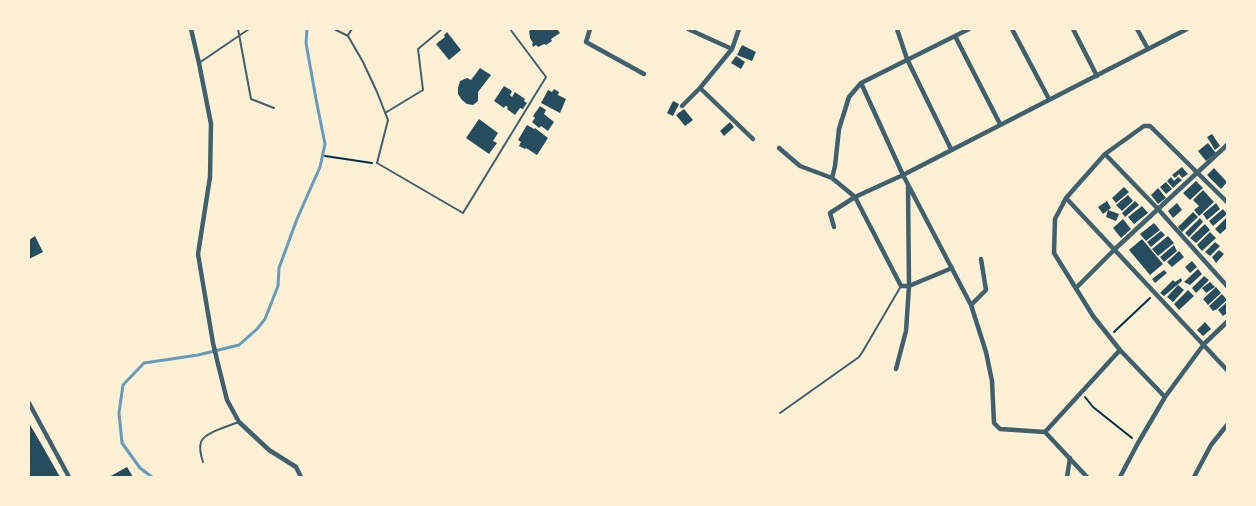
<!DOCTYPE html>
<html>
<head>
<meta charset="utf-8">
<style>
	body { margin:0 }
	#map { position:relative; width:1256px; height:506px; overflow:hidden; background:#fdf0d5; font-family:Manrope,sans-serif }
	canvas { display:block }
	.frame { position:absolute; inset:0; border:30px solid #fdf0d5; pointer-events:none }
</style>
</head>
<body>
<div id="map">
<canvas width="1256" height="506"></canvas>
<div class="frame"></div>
</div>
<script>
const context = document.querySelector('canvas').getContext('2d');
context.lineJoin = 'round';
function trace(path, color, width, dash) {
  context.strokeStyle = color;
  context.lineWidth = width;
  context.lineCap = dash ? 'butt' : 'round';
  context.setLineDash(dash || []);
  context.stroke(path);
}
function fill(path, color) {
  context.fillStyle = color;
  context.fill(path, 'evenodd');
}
const stream = new Path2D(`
	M152,477L140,468L122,443L119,413L123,385L144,363L198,355L239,345L257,329L265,319L278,286L279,268L297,219L320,167L325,144L316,99L306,43L307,29`);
const building = new Path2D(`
	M533,29H557L560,33L551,39L552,41L546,45L544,44L538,47L536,45L533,47L532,44L533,43L530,38L529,31Z
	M447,32L461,50L449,60L436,44L445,37L444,35Z
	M742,45L756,52L752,61L737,55Z
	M736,56L745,62L741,69L731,63Z
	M480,68L491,75L478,92V101L473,105L467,104L462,100L458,94V88L460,81L467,78L471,80Z
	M504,86L512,91L510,95L512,97L515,92L525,99L524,101L527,103L523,109L520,108L515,115L507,109L508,107L505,106L504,108L494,101Z
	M554,89L559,92L558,95L566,99L560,113L541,103L548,90L552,92Z
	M673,101L679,104L673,116L667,113Z
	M540,106L546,110L544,114L554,122L548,131L541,126L539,128L532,122L535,118L533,116Z
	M684,109L693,120L685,126L676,115Z
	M479,119L498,133L493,141L497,143L489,154L466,138Z
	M730,122L734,127L724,136L720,131Z
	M527,125L534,129L535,128L548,138L537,155L526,148L525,149L519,146L521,142L518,140Z
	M1212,134L1220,146L1215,150L1207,137Z
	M1208,143L1216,153L1206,161L1198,151Z
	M1182,167L1188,174L1182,178L1179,174L1175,178L1172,175Z
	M1214,168L1227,182L1221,189L1207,175Z
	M1171,177L1174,181L1178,177L1182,180L1173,188L1167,181Z
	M1196,181L1203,188L1190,200L1183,193Z
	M1166,182L1172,189L1166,194L1160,187Z
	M1124,187L1129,192L1116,203L1112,198Z
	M1158,188L1166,198L1158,204L1151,195Z
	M1203,190L1214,202L1199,216L1194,210L1199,206L1193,200Z
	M1128,195L1133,201L1122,211L1116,205Z
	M1107,201L1111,208L1103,214L1098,207Z
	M1135,201L1139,205L1125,217L1122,213Z
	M1177,203L1182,210L1173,218L1168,211Z
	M1216,203L1220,209L1207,220L1203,214Z
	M1142,206L1148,213L1134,224L1128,217Z
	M1223,209L1227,214L1213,226L1209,221Z
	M1108,210L1119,214L1116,221L1106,217Z
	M1193,212L1198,217L1182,232L1178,227Z
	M1227,217V228L1220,234L1215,229Z
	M1200,218L1203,222L1189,237L1185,233Z
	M1123,219L1131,229L1121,238L1113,228Z
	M1154,223L1160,230L1146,241L1140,234Z
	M1205,224L1210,230L1196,243L1190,238Z
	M1161,231L1165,235L1151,247L1147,242Z
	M1210,232L1216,238L1202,251L1197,245Z
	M35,236L43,252L29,259V240Z
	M1168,236L1174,243L1158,256L1152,249Z
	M1142,239L1163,264L1150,275L1129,250Z
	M1215,242L1220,246L1210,256L1205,252Z
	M1174,245L1177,251L1164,262L1160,257Z
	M1219,250L1224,254L1216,263L1212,257Z
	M1179,251L1184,257L1172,267L1167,262Z
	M1192,261L1197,267L1190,273L1185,267Z
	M1198,269L1202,274L1190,285L1184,282Z
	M1164,270L1167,273L1155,283L1152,279Z
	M1204,276L1209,280L1196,293L1192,288Z
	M1181,278L1182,281L1164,296L1160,293L1173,280L1175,282Z
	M1210,282L1215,287L1206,293L1202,288Z
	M1178,285L1184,290L1173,302L1167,297Z
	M1216,287L1221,293L1208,305L1203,299Z
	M1188,290L1194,296L1179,310L1174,304Z
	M1222,294L1227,300L1217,309L1213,311L1209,306Z
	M1227,302V313L1223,316L1218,310Z
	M1205,322L1211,329L1203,336L1197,330Z
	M29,423L43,447L60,477H29Z
	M127,467L133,477H109Z`);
const path = new Path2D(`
	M325,156L372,163
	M1114,332L1150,298
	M1085,397L1093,407L1132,438`);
const service = new Path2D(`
	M238,29L251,99L274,108
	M334,29L348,36L363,62L377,92L388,120L377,163L463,213L546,77L510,29
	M348,35L352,29
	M199,63L249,29
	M385,113L423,90L418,49L442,29
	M780,413L859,357L863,351L901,286
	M203,462C201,456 199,448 201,442C205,432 229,426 239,422`);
const minor = new Path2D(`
	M191,29L199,63L211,124L210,177L198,254L213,343L218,364L227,400L239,422L269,450L296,467L301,477
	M590,29L586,42L644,74
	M688,29L732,49
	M897,29L907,59L951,149
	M1012,29L1049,99
	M1073,29L1097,76
	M1137,29L1148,49
	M955,36L1000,124
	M861,83L903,175L971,305L986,352L992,381L994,423L1000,429L1045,432L1087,477
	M700,88L753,139
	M682,106L700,88L732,49L739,29
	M779,148L800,166L832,178L855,197L901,286H909L952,268
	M1105,154L1158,209L1227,286
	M832,178L835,166L839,129L849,97L861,83L969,29
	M1066,198L1227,370
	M834,227L830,213L855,197L903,175L1187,29
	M1076,288L1115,249L1227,145
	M971,305L986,290L981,259
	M896,369L906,331L909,286L908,187
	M1165,397L1120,350L1093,316L1054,253L1055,219L1066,198L1105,154L1144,126H1150L1227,202
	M29,403L69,477
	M1045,432L1120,350
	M1067,477L1070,458
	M1120,477L1138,443L1165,397L1204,344L1227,322
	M1194,477L1211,445L1227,425`);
trace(stream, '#669bbc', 3);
fill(building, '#264d5e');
trace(path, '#003049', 2);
trace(service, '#3f606c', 2);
trace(minor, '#3f606c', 4.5);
</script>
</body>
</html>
